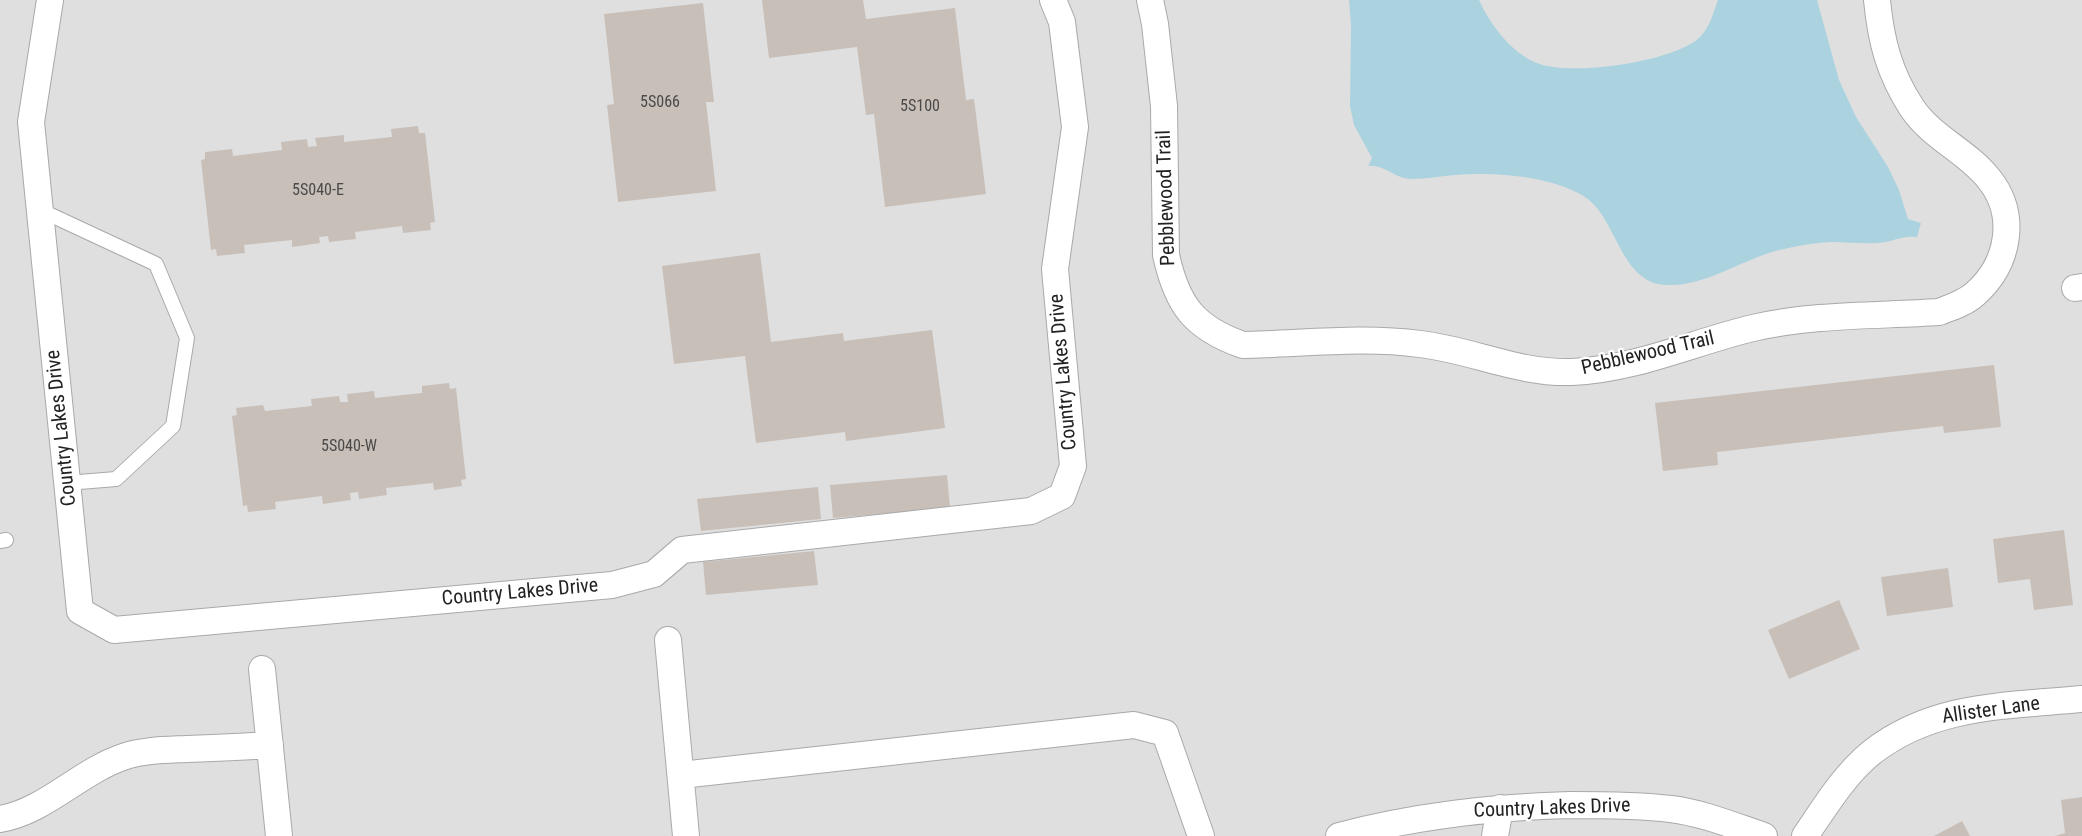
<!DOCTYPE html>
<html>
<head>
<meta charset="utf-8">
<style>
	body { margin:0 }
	canvas { display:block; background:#f2efe9 }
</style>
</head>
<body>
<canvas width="2082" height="836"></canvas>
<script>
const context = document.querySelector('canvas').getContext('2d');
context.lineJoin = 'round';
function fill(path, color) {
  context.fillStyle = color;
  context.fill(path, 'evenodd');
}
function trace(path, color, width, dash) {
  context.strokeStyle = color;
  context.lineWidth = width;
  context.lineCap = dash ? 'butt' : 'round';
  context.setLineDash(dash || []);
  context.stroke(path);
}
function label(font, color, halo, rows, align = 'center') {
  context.font = font + ' "Roboto Condensed",sans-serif';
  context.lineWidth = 4.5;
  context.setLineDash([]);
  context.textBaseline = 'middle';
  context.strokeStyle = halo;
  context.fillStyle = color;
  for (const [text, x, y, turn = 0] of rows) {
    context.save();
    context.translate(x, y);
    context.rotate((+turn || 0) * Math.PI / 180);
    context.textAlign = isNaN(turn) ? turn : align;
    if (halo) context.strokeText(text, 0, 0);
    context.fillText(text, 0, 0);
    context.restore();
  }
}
const residential = new Path2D(`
	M0,0H2082V836H0Z`);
const water = new Path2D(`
	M1349,0H1479C1490,24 1511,53 1537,63C1570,77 1674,62 1700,37C1710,27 1713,13 1718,0H1817L1839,80L1856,117L1888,167L1899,190L1908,219L1921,223L1917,237C1903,235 1892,242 1878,243C1863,244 1847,242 1832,242C1812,243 1788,247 1769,253C1735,264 1702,287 1665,285C1620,282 1617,218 1585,197C1551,176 1496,172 1456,175C1441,176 1426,179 1411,179C1395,179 1384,164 1368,166L1372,158L1354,125L1350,106L1351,26Z`);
const building = new Path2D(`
	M762,0H863L866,19L955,8L966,100L974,99L986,194L885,207L874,114L866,115L857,47L769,58Z
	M703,3L714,102H706L716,191L618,202L607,105L614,104L604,14Z
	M418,126L419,133H425L435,222L430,223L431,230L403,233L402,226L355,232L356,239L329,242L328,236L319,237L320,243L292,247V240L244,245L245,253L217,256L216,249L211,250L201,160L205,159V152L232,149L233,156L282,150L281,142L307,139L308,147L317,146L315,138L344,135V142L392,137L391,129Z
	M760,253L771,342L843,333L844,341L932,330L945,428L846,441L845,432L756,443L745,356L674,364L662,266Z
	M1994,365L2001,427L1944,433L1943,426L1717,452L1718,465L1663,471L1655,403Z
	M449,383L450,389L456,388L466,479L461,480L462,486L434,490L433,483L386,488L387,495L359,499L358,492L350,493L351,500L323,504L322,496L275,502L276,509L248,512L247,505L243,506L232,416L237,415L236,408L263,405L265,411L312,406L311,399L339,396L340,402H348L347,394L374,391L375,398L422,393V386Z
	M947,475L950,508L833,518L830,485Z
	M818,487L821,519L701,531L697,499Z
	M2064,530L2073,605L2034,610L2030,579L1998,583L1993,539Z
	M814,551L818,585L706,595L703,562Z
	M1948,568L1953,607L1887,616L1881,577Z
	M1839,600L1860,649L1789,679L1768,630Z
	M2082,797V836H2055L2065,833L2061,800Z
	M1962,821L1970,836H1934Z`);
const service = new Path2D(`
	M40,210L156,264L187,338L173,426L116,479L67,483
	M0,541L6,540`);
const minor = new Path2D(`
	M50,0L31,122L80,611L114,630L612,585L654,574L682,550L1031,511L1062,496L1073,466L1055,269L1075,127L1062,22L1053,0
	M1150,0L1155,24L1164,106L1166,255C1177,305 1194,328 1243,345C1302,344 1361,336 1420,344C1472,350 1519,374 1572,372C1633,370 1694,342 1753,328C1813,314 1877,316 1939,312C1952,307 1965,303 1975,294C2009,264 2018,215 1989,179C1967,151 1932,138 1912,108C1889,73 1881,41 1877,0
	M2075,288L2082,287
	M668,640L686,836
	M262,669L279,836
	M681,775L1134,725L1165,733L1201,836
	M0,819C46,811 79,772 123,757C143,750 166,750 187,749C215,748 242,747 270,745
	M1339,836C1415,816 1492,807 1570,805C1604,805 1638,805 1671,809C1703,813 1734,826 1764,836
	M1495,836L1500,808
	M1805,836C1825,807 1844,775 1871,753C1933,704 2007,706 2082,699`);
const numberNames = [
	["5S066",660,103],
	["5S100",920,107],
	["5S040-E",318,191],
	["5S040-W",349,447]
];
const streetNames = [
	["Pebblewood Trail",1167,198,-92],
	["Pebblewood Trail",1648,354,-13],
	["Country Lakes Drive",1064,372,-95],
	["Country Lakes Drive",62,428,-96],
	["Country Lakes Drive",520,593,-5],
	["Allister Lane",1991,711,-8],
	["Country Lakes Drive",1552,809,-2]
];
fill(residential, '#e0dfdf');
fill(water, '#aad3df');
fill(building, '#c7bfb8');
trace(service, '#a9a9a9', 16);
trace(minor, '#a9a9a9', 28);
trace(service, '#fff', 14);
trace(minor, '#fff', 26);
label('16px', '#4b4948', null, numberNames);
label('20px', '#222', '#fff', streetNames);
</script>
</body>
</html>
